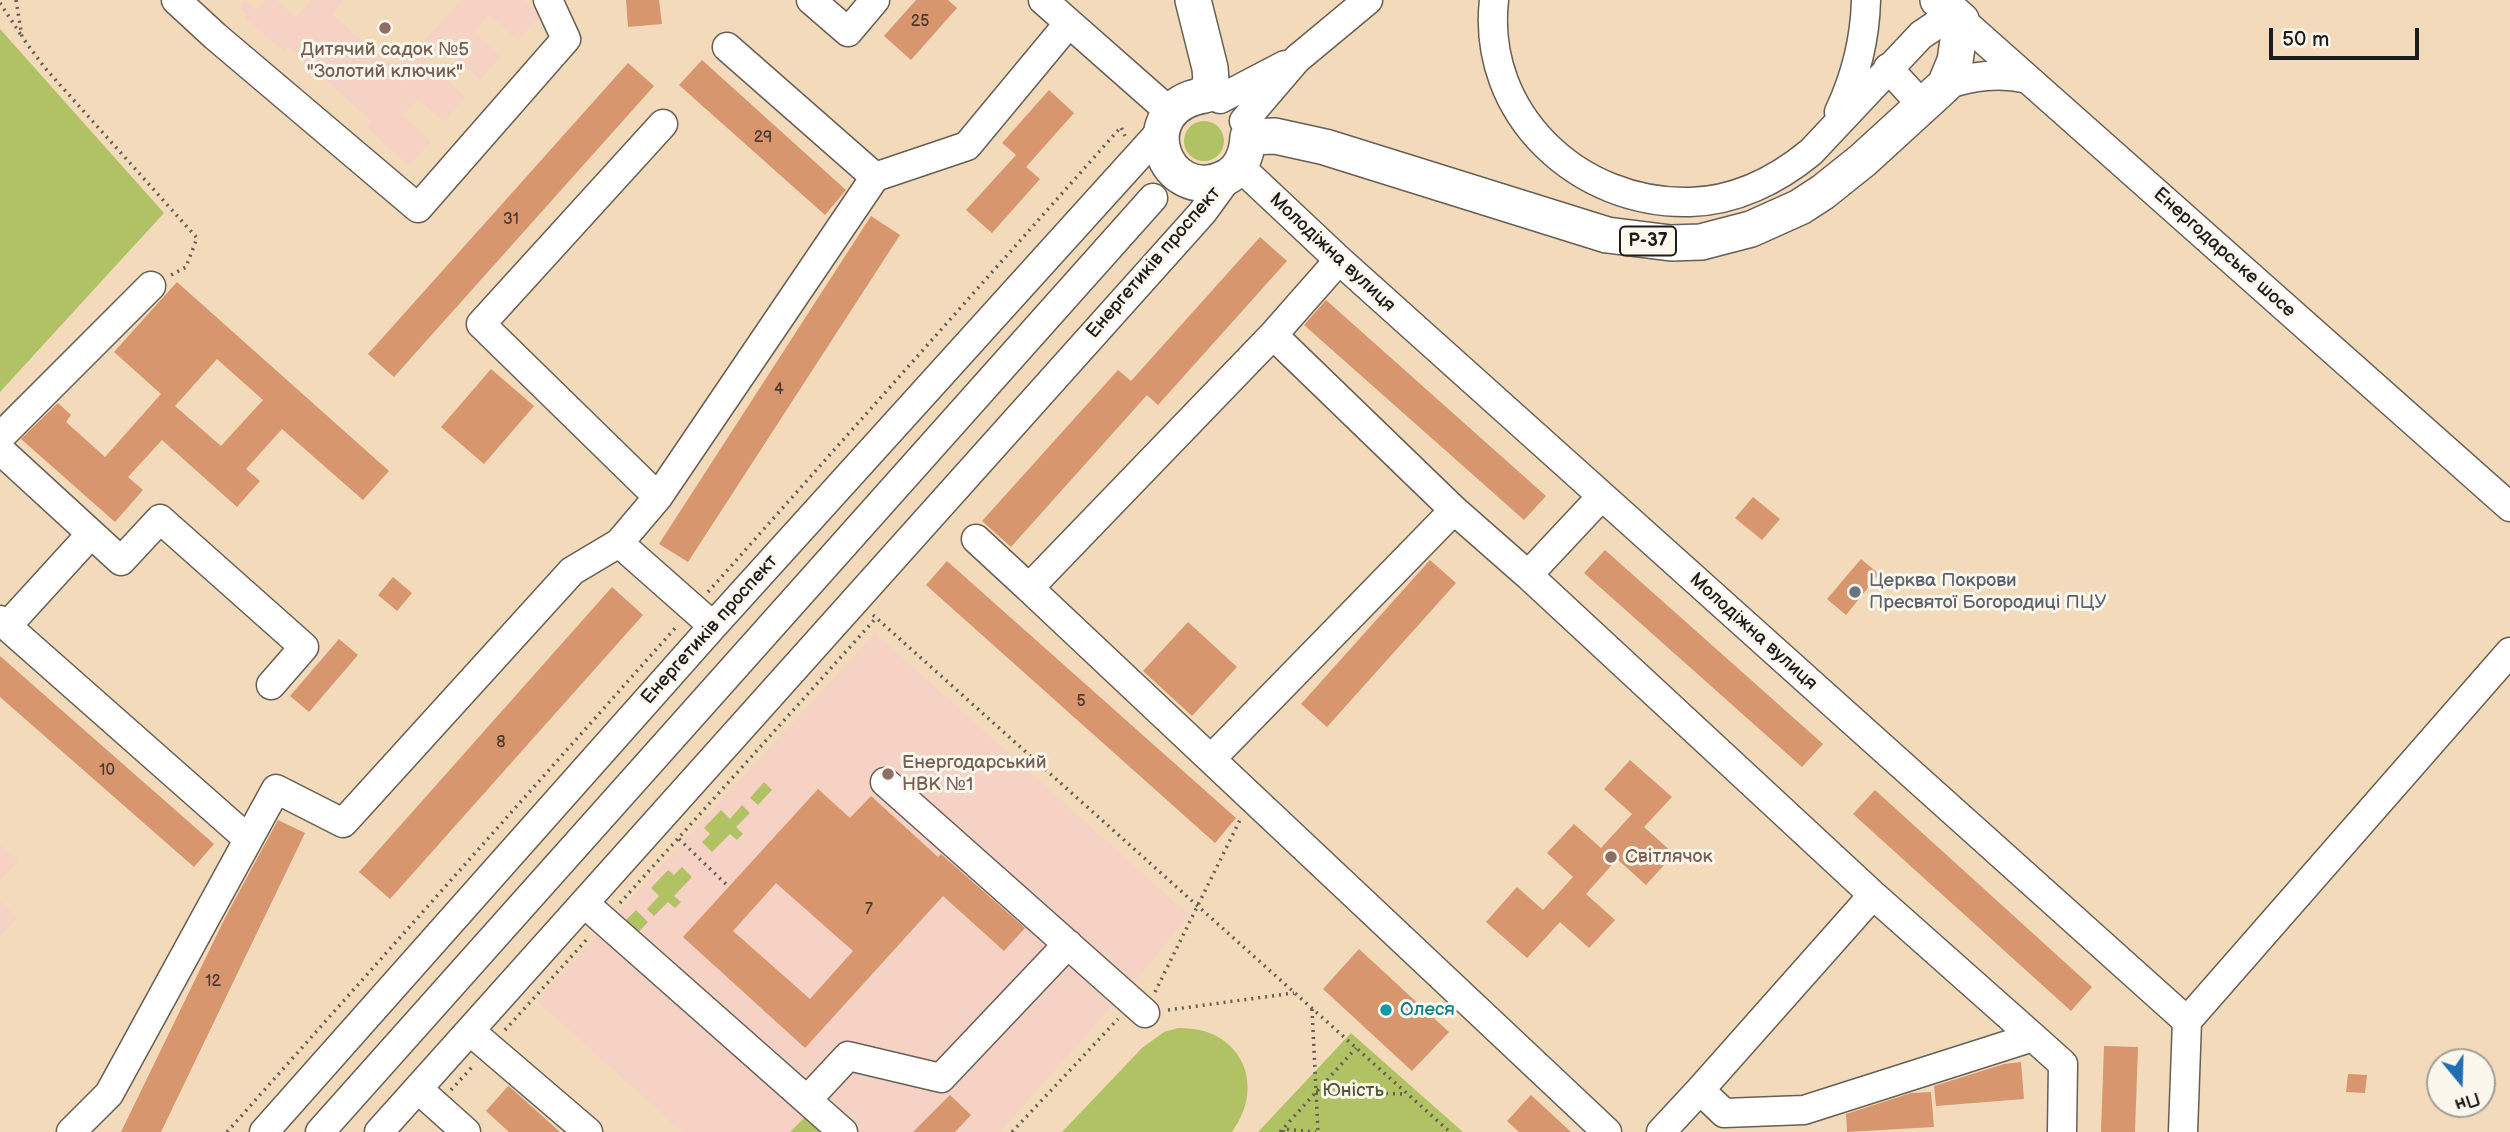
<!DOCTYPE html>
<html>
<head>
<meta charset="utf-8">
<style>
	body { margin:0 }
	#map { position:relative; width:2510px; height:1132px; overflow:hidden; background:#f3dabb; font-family:"Balsamiq Sans",sans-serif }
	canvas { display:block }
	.north { position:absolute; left:2426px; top:1048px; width:70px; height:70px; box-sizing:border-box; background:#fbf7ec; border:2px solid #a29f99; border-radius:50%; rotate:161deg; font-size:19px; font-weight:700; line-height:28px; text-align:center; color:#1c1c1c }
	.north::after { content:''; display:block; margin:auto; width:24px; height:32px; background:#1f6fb2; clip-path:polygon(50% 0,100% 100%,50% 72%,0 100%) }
	.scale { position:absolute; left:2269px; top:28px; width:150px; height:32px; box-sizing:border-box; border:4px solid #1c1c1c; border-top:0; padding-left:9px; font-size:21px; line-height:24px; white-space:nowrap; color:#1c1c1c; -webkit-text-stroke:5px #fbf7ec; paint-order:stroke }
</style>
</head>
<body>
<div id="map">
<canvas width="2510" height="1132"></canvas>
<div class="north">Пн</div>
<div class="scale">50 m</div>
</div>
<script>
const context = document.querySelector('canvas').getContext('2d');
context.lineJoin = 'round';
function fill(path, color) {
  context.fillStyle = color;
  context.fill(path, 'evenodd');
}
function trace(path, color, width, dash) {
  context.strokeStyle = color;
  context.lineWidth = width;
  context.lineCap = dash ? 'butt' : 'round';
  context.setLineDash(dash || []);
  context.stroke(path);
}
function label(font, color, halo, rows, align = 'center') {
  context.font = font + ' "Balsamiq Sans",sans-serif';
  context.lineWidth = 6;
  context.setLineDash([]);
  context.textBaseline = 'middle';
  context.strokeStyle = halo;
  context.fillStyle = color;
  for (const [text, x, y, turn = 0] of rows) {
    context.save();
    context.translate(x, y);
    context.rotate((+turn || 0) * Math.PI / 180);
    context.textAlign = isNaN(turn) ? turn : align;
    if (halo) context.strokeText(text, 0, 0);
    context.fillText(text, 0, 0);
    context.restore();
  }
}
const built = new Path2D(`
	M245,0L256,10L265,0H277L296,17L311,0H343L332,14L396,71L461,0H524L541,15L518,40L489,15L474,32L501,57L480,80L454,57L458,51L446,39L422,65L432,75L436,70L466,97L444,122L418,99L403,115L431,141L409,166L366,127L371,121L289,47L284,52L245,18L247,15L238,7Z
	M875,633L1189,915L1152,961L1000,1132H682L537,1001Z
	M0,844L19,861L0,881Z
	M0,901L18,917L0,936Z`);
const green = new Path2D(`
	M0,29L164,213L0,392Z
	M1184 141a20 20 0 1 1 40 0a20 20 0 1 1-40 0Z
	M764,782L772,790L758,805L750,798Z
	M742,805L750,813L736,827L743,834L737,840L730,834L712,852L702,842L710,834L704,828L721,810L730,819Z
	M682,867L692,877L674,896L681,902L675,908L668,902L654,916L647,909L659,896L651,888L668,870L674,875Z
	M636,910L648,922L634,937L621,925Z
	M1178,1028C1239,1026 1268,1083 1232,1132H1062L1142,1048L1164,1032Z
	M1351,1033L1463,1132H1258Z
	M805,1117L823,1132H790Z`);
const building = new Path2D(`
	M626,0H659L662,24L628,27Z
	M916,0H948L957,8L911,60L884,36Z
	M702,60L846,190L825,215L679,85Z
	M628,63L654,86L394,377L368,354Z
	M1049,90L1074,113L1026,167L1040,179L992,233L966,210L1016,155L1002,143Z
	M871,216L900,235L688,562L659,544Z
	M1260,237L1287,261L1158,405L1147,395L1011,547L982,521L1118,370L1131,381Z
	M177,282L389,471L363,500L282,429L246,469L260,481L237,507L162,440L128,477L143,490L115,522L21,439L58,403L71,415L66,422L105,457L161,394L114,352ZM217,359L263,400L221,446L175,406Z
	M1326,300L1546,496L1524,520L1304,325Z
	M491,369L534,406L484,464L441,427Z
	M1753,497L1780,519L1762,540L1735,518Z
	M1605,550L1823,744L1802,767L1584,573Z
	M1861,559L1879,574L1846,615L1827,599Z
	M1430,560L1456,583L1327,727L1301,704Z
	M947,561L1236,818L1215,843L926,585Z
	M393,577L412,593L397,611L378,595Z
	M612,587L643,615L390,899L359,872Z
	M1188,622L1237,667L1192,716L1143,671Z
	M339,639L358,655L309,712L290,696Z
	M0,656L214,844L194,867L0,697Z
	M1630,760L1672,797L1644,827L1674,854L1646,885L1617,859L1586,894L1615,920L1589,948L1560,922L1527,958L1486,922L1517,887L1543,910L1573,877L1547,853L1574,824L1601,848L1632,814L1604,789Z
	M818,789L850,818L871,796L938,857L941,854L1025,928L1004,951L943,896L805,1048L683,937ZM776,883L853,951L810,999L733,931Z
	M1875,790L2092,987L2071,1011L1853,814Z
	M278,820L305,833L161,1132H121L226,916Z
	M1359,949L1449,1032L1412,1071L1323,989Z
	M2104,1046L2138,1047L2135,1132H2101Z
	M2021,1062L2024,1099L1936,1106L1934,1086L2004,1064Z
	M2348,1074L2367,1075L2365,1093L2346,1092Z
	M508,1086L510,1087L560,1132H509L486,1111Z
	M1931,1092L1934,1127L1847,1132L1846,1114L1911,1093Z
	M950,1095L971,1115L955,1132H913Z
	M1531,1095L1571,1132H1519L1507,1121Z`);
const path = new Path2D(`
	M16,0L22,37L45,68L197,238L186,267L171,275
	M0,3L21,35
	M708,592L1121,127L1125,136
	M873,615L1450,1132
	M679,839L729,887
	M620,903L876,618
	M1155,992L1240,820
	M1312,1009L1318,1132
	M1168,1010L1294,993
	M505,1030L589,937
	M451,1090L474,1065
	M1316,1092L1405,1094
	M227,1132L677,626
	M1012,1132L1118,1019
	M1280,1132L1356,1048
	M1283,1132V1129L1316,1132`);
const minor = new Path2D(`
	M176,0L215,36L418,208L566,39L548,0
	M811,0L848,32L875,0
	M1043,0L1170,112
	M1494,0C1481,114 1579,205 1690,202C1735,201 1777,180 1811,152L1921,35L1939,23L1958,17L2510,507
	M727,47L875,177
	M1888,68L1922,105
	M1945,85C1973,76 1999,72 2028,79
	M1220,99L1285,65
	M1839,112C1856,76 1865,40 1866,0
	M1244,121L1297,59L1368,0
	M1239,166L1339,260L2187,1021L2183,1132
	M1339,260L1273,335L1029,588L1607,1132
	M1273,335L1454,510L1528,575L1601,497
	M0,437L151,286
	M0,450L121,561L160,519L304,647L271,685
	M658,497L481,324L663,124
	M976,539L1029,588
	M619,543L713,626
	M1528,575L1873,895L1700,1090L1724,1113L1804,1110L2033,1037L1873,895
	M0,620L248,839
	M7,626L91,534
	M1211,759L1454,510
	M885,782L1145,1013
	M584,903L843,1132
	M2187,1021L2510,652
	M470,1031L588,1132
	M2033,1037L2063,1064L2062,1132
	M418,1089L466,1132
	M807,1100L848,1056L941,1078L1068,944
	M71,1132L109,1094L276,789L343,823L572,571L619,543L658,497L875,177L967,146L1069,23
	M264,1132L713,626L1161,131
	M320,1132L1153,198
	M379,1132L1202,213L1229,176
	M1661,1132L1700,1090`);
const major = new Path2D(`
	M1193,0L1210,68L1211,81L1205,95C1128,107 1164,207 1225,178C1241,170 1247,154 1248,137L1275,136L1325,147L1607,235L1671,243L1701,242L1751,229L1800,207L1823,192L1863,160L1945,85L1955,61L1961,20L1938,0`);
const markers = [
	[385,28,7,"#8d6e63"],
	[1855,592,7,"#6b7280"],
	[888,774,7,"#8d6e63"],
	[1611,857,7,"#8d6e63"],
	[1386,1010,7,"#0f9aa8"]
];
const numberNames = [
	["25",920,22],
	["29",763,138],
	["31",511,220],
	["4",779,390],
	["5",1081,702],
	["8",501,743],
	["10",107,771],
	["7",869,910],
	["12",213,982]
];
const shields = [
	[1648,241,56]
];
const shieldNames = [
	["Р-37",1648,241]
];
const educationNames = [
	["Дитячий садок №5",385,50,"center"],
	["\"Золотий ключик\"",385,72,"center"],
	["Енергодарський",902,763],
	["НВК №1",902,785],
	["Світлячок",1625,857]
];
const streetNames = [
	["Молодіжна вулиця",1332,253,43],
	["Енергодарське шосе",2224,253,42],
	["Енергетиків проспект",1154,263,-49],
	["Енергетиків проспект",710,630,-48],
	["Молодіжна вулиця",1753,632,42]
];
const worshipNames = [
	["Церква Покрови",1869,581],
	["Пресвятої Богородиці ПЦУ",1869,603]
];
const cultureNames = [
	["Олеся",1400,1010]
];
const parkNames = [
	["Юність",1353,1091]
];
fill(built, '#f6d2c4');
fill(green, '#b1c265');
fill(building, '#d7966d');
trace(minor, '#675e54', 31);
trace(major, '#675e54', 38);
trace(path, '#675e54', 3.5, [2, 5]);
trace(minor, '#fff', 28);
trace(major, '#fff', 35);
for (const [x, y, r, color] of markers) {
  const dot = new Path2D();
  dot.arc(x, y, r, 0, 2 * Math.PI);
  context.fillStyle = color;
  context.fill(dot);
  trace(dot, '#fbf7ec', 2.5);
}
label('16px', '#4b3a30', null, numberNames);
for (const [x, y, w] of shields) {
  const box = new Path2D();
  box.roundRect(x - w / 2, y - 14.5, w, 29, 5);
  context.fillStyle = '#fbf7ec';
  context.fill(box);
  trace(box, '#1c1c1c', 2);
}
label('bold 18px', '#1c1c1c', null, shieldNames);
label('19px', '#785e54', '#fbf7ec', educationNames, 'left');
label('19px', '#1c1c1c', '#fbf7ec', streetNames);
label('19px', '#5b616d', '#fbf7ec', worshipNames, 'left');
label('19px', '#0d838f', '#fbf7ec', cultureNames, 'left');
label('19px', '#505636', '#fbf7ec', parkNames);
</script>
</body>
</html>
